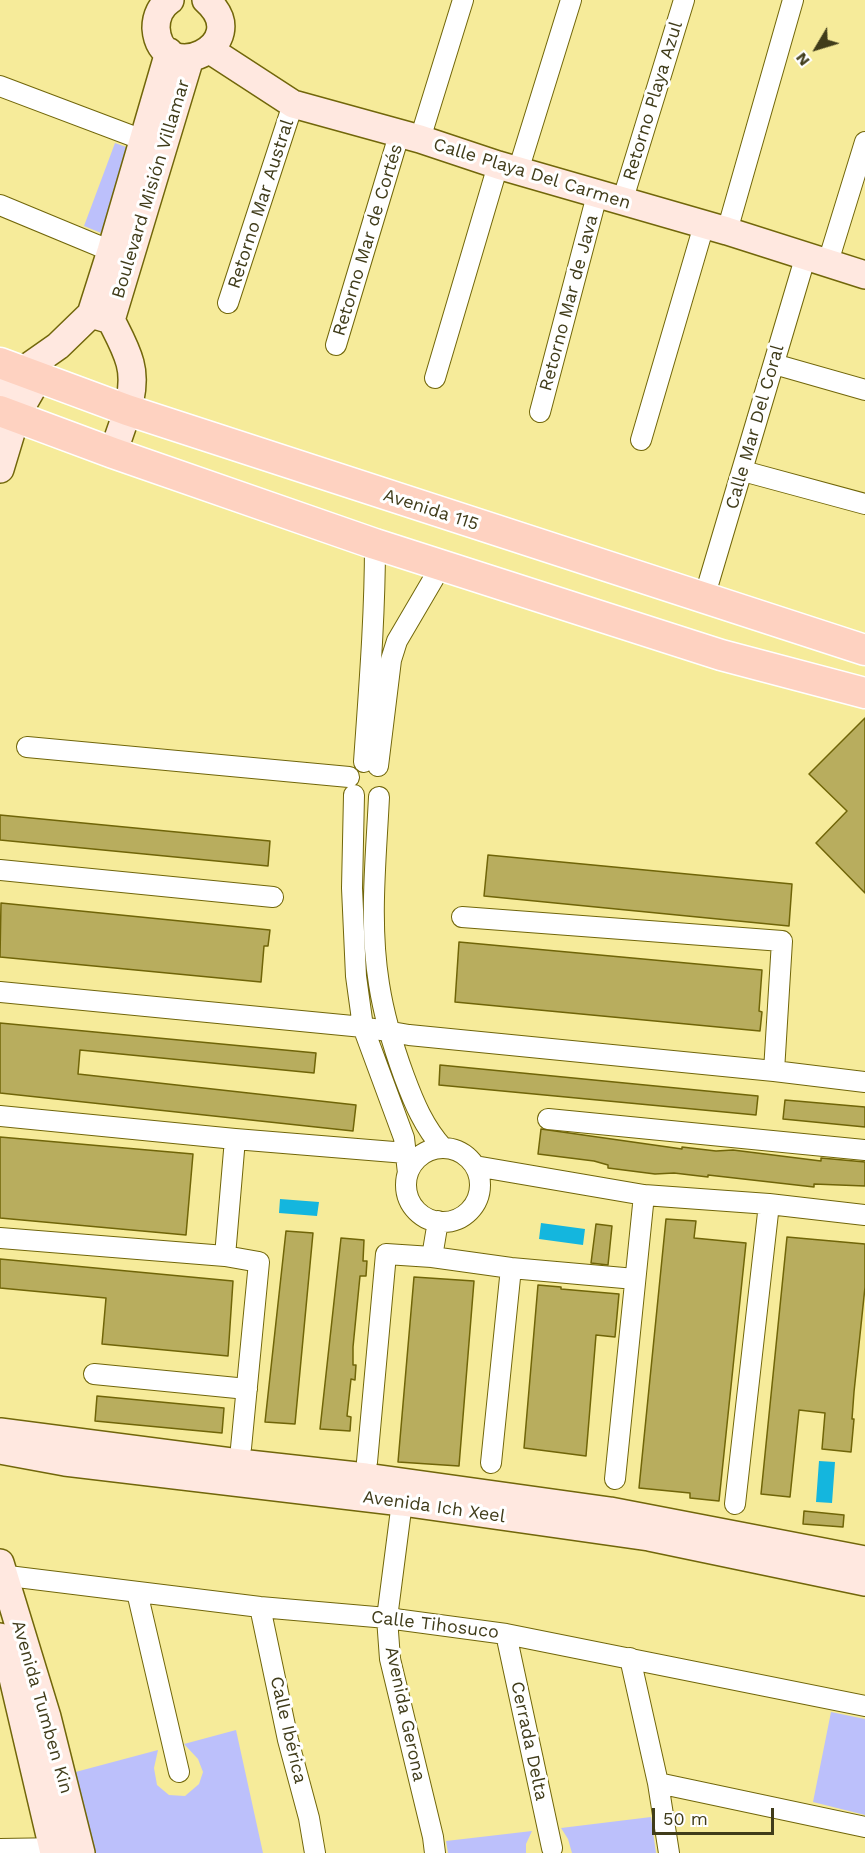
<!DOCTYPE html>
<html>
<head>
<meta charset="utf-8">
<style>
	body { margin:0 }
	#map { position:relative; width:865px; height:1853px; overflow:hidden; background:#f6eb9a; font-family:"Work Sans",sans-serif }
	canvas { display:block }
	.north { position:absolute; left:787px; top:18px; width:60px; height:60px; -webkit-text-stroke:4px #fff; paint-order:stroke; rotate:232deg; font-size:16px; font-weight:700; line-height:24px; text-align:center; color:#403c1a }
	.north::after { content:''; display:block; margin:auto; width:21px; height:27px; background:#403c1a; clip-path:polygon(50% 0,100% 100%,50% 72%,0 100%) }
	.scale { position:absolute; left:652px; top:1808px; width:122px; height:27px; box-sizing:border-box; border:3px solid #403c1a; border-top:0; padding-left:8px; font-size:18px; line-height:21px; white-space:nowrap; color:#403c1a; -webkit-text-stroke:4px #fff; paint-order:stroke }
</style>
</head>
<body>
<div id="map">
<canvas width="865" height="1853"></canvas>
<div class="north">N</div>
<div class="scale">50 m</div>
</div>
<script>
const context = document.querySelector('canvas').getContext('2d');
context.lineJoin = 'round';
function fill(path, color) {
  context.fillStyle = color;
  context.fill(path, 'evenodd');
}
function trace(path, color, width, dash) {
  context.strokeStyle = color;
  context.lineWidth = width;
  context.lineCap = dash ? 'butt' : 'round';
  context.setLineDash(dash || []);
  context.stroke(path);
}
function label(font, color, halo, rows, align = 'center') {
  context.font = font + ' "Work Sans",sans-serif';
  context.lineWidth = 6;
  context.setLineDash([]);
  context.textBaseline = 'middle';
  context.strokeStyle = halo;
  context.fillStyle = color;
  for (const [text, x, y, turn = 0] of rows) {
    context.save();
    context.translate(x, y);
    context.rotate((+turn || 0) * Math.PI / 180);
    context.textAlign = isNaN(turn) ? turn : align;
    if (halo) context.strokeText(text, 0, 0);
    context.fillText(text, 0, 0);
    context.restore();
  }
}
const green = new Path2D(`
	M115,143L129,148L106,235L84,226Z
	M831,1712L865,1719V1815L813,1802Z
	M236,1730L263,1853H87L68,1774L158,1750L154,1768L157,1785L169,1795L185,1796L199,1784L203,1772L198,1759L184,1744Z
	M651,1817L656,1853H572L568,1839L561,1828Z
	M532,1831L526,1844V1853H448L446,1841Z`);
const water = new Path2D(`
	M280,1199L319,1202L317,1216L279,1213Z
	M541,1223L585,1229L583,1245L539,1239Z
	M819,1461L835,1462L832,1503L816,1502Z`);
const building = new Path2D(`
	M865,718V893L816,843L847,811L809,774Z
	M0,815L270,841L268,866L0,840Z
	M488,855L792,884L789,926L484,896Z
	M1,903L270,930L268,946H264L261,982L0,957Z
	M459,942L762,970L759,1011L762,1012L760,1031L455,1002Z
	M0,1023L316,1053L314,1073L80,1050L78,1074L356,1105L353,1131L0,1093Z
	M440,1065L758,1096L756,1115L439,1085Z
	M785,1100L865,1107V1127L783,1119Z
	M541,1129L682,1149V1147L716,1151L733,1150L821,1161V1158L865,1162V1186L814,1184V1187L708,1175V1177L674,1173L655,1174L608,1168V1165L594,1161L538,1154Z
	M0,1137L193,1154L186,1235L0,1218Z
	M666,1219L696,1221L694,1238L746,1243L719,1501L690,1498V1493L639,1488Z
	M596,1224L612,1226L608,1265L591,1263Z
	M286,1231L313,1233L295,1424L265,1422Z
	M787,1237L865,1244V1287L854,1392L852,1419H854L851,1452L822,1449L825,1413L799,1410L790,1497L761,1494Z
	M341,1238L364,1240L363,1261H367L366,1276H360L353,1347V1365H356L355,1380L351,1379L347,1416L351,1417L350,1431L320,1429Z
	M0,1259L233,1281L228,1356L102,1344L106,1298L0,1288Z
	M414,1277L474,1281L459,1466L398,1462Z
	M538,1285L561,1287V1289L619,1294L615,1337L596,1335L586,1456L524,1448Z
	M97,1396L224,1408L222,1433L95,1421Z
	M804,1511L844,1515L843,1527L803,1524Z`);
const street = new Path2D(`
	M0,86L143,140
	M420,139L463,0
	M518,171L571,0
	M622,202L684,0
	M0,205L111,251
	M727,231L793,0
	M828,262L865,142
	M228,303L293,104
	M336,345L399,135
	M774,364L865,390
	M435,378L498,165
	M540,412L597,195
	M641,440L704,225
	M743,471L865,504
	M704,598L806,255
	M27,747L349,777
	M364,762C369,690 375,617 375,544
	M378,766L391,660L397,641L441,566
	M354,795L352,888L356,976L363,1027L404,1138L408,1173
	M379,797C376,859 369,923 379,984C384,1016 393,1046 404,1076C414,1103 424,1127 443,1148
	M0,870L273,897
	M462,917L782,941L774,1071
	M0,992L363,1027L409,1035L774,1071L865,1082
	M0,1116L235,1139L406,1153
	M548,1119L865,1150
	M406 1185a37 37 0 1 1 74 0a37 37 0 1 1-74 0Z
	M475,1166L644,1195L769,1204L865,1215
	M0,1238L225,1256L259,1262L241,1448
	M225,1256L235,1139
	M432,1257L438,1221
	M94,1374L247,1389
	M367,1462L386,1254L432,1257L511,1268L635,1279
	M491,1463L511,1268
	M615,1479L644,1195
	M402,1502L387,1618L390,1659L433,1837L435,1853
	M735,1504L769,1204
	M0,1575L260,1607L387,1618L506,1634L865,1706
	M137,1592L179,1772
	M260,1607L288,1740L309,1818L315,1853
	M506,1634L552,1848
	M630,1658L658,1783L669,1853
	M658,1783L865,1827
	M0,1849L63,1848`);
const secondary = new Path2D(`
	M170,0C161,6 156,16 156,28C160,89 257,45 206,0
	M210,50L293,104L420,139L498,165L727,231L865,275
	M91,314L111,251L169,52
	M111,320L190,58
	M0,400L21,372L58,346L91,314L111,320C118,334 126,348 130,363C138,392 122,425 113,453
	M0,469L16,416L38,378
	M0,1432L239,1463L366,1477L610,1511L865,1560
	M0,1450L65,1462L402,1502L649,1537L865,1582
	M0,1563L47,1717L81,1853
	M0,1637L13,1678L54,1853`);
const primary = new Path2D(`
	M0,363L127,410L865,650
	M0,411L113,453L375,544L721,655L865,693`);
const streetNames = [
	["Retorno Playa Azul",653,101,-73],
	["Calle Playa Del Carmen",532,174,17],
	["Boulevard Misión Villamar",151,189,-73],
	["Retorno Mar Austral",261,204,-72],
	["Retorno Mar de Cortés",368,240,-73],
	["Retorno Mar de Java",569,303,-75],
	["Calle Mar Del Coral",755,427,-74],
	["Avenida 115",431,510,18],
	["Avenida Ich Xeel",434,1507,8],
	["Calle Tihosuco",435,1625,7],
	["Avenida Tumben Kin",42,1707,74],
	["Avenida Gerona",405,1714,78],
	["Calle Ibérica",288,1730,77],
	["Cerrada Delta",529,1741,78]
];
fill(green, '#bcc0fb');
fill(water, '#14b6de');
fill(building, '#b8ad5e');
trace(building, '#706508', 1.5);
trace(street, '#71660a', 22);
trace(secondary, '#71660a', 30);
trace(primary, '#fff', 33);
trace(street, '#fff', 20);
trace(secondary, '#ffe8e0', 27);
trace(primary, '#fed2c1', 30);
label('18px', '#403c1a', '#fff', streetNames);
</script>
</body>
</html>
